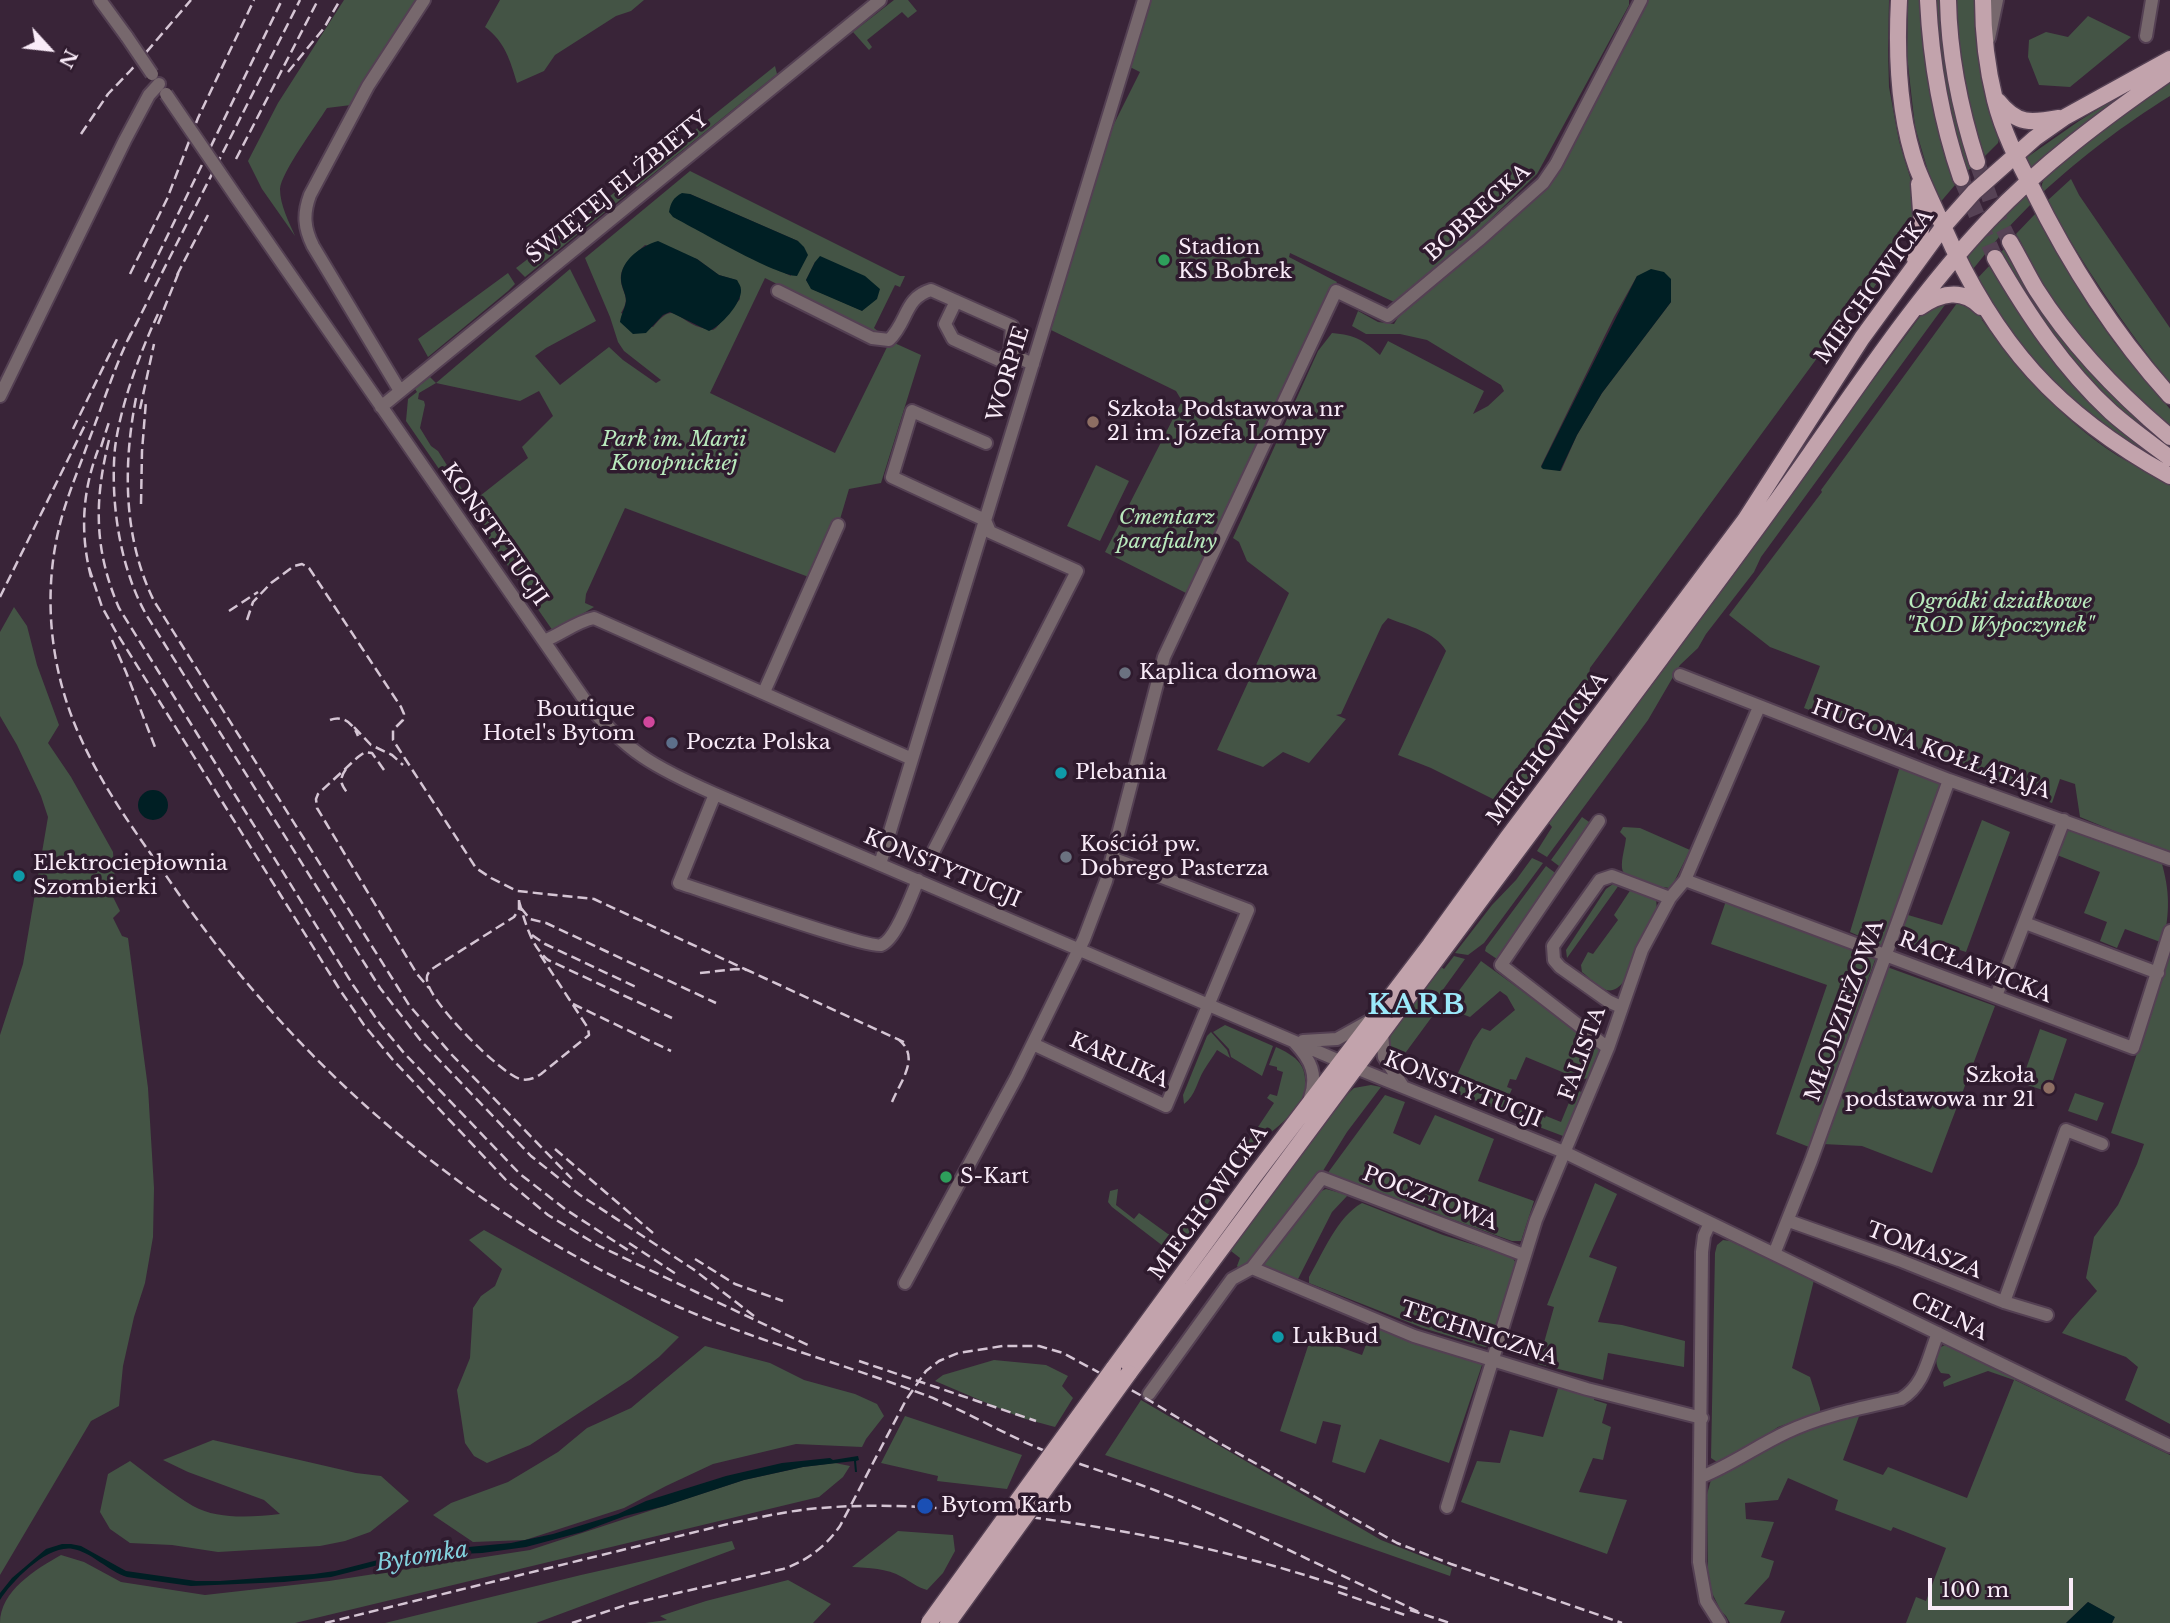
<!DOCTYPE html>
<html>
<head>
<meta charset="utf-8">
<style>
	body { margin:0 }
	#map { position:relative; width:2170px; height:1623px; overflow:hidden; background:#392438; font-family:"Libre Baskerville",serif }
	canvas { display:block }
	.north { position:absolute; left:14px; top:14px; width:70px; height:70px; -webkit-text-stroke:5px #2f1b2e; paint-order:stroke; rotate:117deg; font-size:19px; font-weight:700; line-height:28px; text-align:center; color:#f9ebf8 }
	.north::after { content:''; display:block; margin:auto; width:24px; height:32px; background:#f9ebf8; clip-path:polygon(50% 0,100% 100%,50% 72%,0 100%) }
	.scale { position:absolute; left:1928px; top:1578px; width:145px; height:32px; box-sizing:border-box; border:4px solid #f9ebf8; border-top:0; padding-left:9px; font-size:21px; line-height:24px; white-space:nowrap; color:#f9ebf8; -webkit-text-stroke:5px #2f1b2e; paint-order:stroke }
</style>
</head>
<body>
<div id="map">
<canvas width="2170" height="1623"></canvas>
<div class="north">N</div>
<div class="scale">100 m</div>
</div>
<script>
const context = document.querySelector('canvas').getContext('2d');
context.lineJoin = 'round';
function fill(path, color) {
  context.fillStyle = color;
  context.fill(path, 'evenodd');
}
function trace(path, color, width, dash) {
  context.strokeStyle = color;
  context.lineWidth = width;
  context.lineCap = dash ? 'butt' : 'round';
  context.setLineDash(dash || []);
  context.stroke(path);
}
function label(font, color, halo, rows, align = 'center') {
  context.font = font + ' "Libre Baskerville",serif';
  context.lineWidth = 7;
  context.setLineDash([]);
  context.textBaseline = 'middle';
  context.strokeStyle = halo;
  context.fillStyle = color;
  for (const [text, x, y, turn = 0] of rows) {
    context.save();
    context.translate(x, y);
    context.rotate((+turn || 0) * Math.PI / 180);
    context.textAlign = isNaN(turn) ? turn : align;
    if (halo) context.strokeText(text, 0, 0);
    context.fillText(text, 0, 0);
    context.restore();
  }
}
const green = new Path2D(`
	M344,0H418L351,105L327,108C317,124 281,173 280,189C280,205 289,222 295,236L262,189L248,161L278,103Z
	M500,0H644L631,11L616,16L555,55L544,71L517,83C510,60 505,42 485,27Z
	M894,0H908L917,11L908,18L902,12L867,40L872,47L869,50L853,32Z
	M1151,0H1629V5L1537,174L1473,236L1394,302L1290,253L1289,257L1337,282L1188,594L1105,552L1182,401L1176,391L1051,330L1108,136L1140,72L1130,67Z
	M1643,0H1889L1888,50L1889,87L1899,141L1913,187L1916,218L1906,224L1894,257L1869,295L1864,294L1590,668L1583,707L1511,808L1431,768L1398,755L1446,651C1436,632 1407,626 1388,618L1382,625L1341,714L1336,715L1346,719L1309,763L1283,752L1263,767L1217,750L1289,593L1247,561L1239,542L1233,538L1318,351L1332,333C1356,335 1363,340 1380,355L1388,341L1484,391L1473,414L1488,406L1504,391L1501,385L1427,340L1400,334H1366L1352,326L1358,311L1378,322L1394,324L1402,311L1550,179ZM1637,276L1671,302L1602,393L1577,435L1561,471L1541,466L1614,317Z
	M1908,0H1920C1923,64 1934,124 1955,185L1938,205L1915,127L1907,56Z
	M1934,0H1941L1958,121L1971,168L1965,173C1949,116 1938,59 1934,0Z
	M1955,0H1977L1989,106L1999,139L1998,143L1985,156L1980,143L1977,142L1958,50Z
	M2088,16L2131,37L2070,87L2039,85L2028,57L2029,40L2046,32L2068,37Z
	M2170,64L2031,172L2025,161L2026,158L2079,121Z
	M775,66L777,74L637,187L630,182Z
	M2170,79V96C2122,126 2084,155 2042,193V184L2047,172Z
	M690,171L900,276H905L900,287L895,285L874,328L890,341L921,355L881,483L849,489L838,526L814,579L625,508L586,594L585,603L594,607L553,631L470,511L471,503L528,458L522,447L553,416L539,391L520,401L436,383L419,393L418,399L424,401L425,405L420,428L431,446L438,451L462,489L459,498L406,421L408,399L417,392L415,389L430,377L436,383L570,269L596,321L546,348L535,356L560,385L609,347L623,360L656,383L661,380L624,351L618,342L610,317L585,258ZM690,194L798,241L791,276L674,217ZM645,245L697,259L719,275L736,280L740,299L716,328L713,330C707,329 701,328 696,326C674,316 673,302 653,327L621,313C631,297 623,296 621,281C619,265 635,254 645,245ZM815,262L863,311L812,289L806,280ZM765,278L890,341L835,453L710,393Z
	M2071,179L2079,195L2170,328V384C2124,326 2083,265 2047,201Z
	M623,186L626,195L525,277L516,268Z
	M2026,194L2032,203L1999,237L1969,274L1962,258Z
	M2036,213L2052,245L2088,305L2114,342L2170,409V429C2124,386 2079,341 2044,288C2035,275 2028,260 2020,246L2022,244L2016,234Z
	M2007,246L2140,420L2170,446V454C2124,413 2078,373 2042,322C2027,300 2014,276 2000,253Z
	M1991,264L2033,334L2074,385L2112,424L2170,466V470L2104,430L2027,358L1974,282Z
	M508,273L515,284L508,291L428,357L418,339Z
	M1950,298L1761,557L1754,572L1706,634L1698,648L1680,665L1648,720L1547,857L1537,851L1552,827L1547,821L1843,414L1873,380L1924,311Z
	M1960,299L1977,307L1984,319L1982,320C2021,372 2063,421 2118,456C2135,466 2153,475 2170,484V854L2080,817L2075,784L2060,779L2052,803L1804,708L1820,666L1770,647L1729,615L1822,492L1821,490Z
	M1096,465L1129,481L1100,541L1067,526Z
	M14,607L27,626L37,665L59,725L48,743L71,777L113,852L115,883L111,893L120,911L113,918L122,936L128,938L148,1088L154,1188L153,1237L145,1283L134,1317L123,1366L119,1406L91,1421L0,1575V1035L23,964L48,817L41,796L17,745L0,716V632Z
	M1900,766L1941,783L1882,946L1850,932Z
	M1582,817L1592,824L1563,869L1551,860Z
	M1982,820L2010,832L1966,952L1935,942L1933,948L1897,945L1908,915L1942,925Z
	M1623,827L1640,828L1690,850L1673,884L1669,888C1657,886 1623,882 1622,868C1621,859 1625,848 1626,838L1620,832Z
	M2067,828L2161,861C2170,890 2170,912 2163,943L2125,929L2117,948L2100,941L2107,922L2084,913L2100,872L2057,855Z
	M1532,858L1543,863L1484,943L1468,955L1455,953L1492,905L1516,880Z
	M1546,866L1558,875L1500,961L1485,951L1486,947Z
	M1613,884L1619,885L1567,958L1566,950L1606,889Z
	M1631,889L1656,898L1657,911L1625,980C1609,1002 1597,984 1582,972L1581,965L1588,952L1593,954L1618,920L1614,915Z
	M1726,901L1876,957L1809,1147L1776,1134L1827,985L1711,944Z
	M2170,952V1424L2125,1400L2138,1367L2126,1357L2062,1333L2071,1320L2097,1291L2086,1278L2094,1237L2118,1205L2137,1164L2144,1144L2111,1133Z
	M1454,956L1465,959L1429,1009L1434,1014L1395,1067C1389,1056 1387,1044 1390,1032L1438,965L1444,969Z
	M1481,961L1602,1049C1597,1062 1595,1082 1579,1079L1526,1057L1516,1080L1510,1079L1507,1087L1512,1089L1502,1111L1451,1091V1088L1473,1041L1482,1028L1490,1031L1515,1010L1507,996L1500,991L1470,1017L1446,1008Z
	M1887,967L1995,1006L1932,1173L1862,1146L1823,1144Z
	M1225,1025L1273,1046L1262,1076L1231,1057L1229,1049L1213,1032Z
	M2040,1029L2067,1039L2049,1092L2021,1083Z
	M1211,1032L1227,1050L1230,1058L1217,1050C1213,1057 1208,1063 1204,1070C1197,1081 1196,1095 1184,1104L1183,1095L1207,1036Z
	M1276,1047C1293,1055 1307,1063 1305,1084L1309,1085C1301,1113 1269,1133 1248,1151L1237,1147L1239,1141L1246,1145L1274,1103L1267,1098L1270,1094L1277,1096L1283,1072L1277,1070V1067L1269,1065Z
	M1371,1085L1381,1087L1347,1132L1321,1174L1257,1259L1240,1270L1237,1266L1240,1258L1227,1248L1339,1102L1354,1088Z
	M1575,1088L1581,1092L1582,1095L1565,1135L1563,1136L1518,1119C1517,1112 1521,1108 1527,1108L1545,1118L1546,1116L1561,1122Z
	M2075,1093L2104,1103L2097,1121L2068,1111Z
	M1385,1095L1405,1102L1393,1133L1420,1145L1435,1115L1494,1139L1478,1181L1534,1201L1521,1241H1512L1327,1174Z
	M1595,1183L1617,1194L1589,1257L1617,1267L1598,1322L1622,1325L1685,1341L1684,1367L1608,1353L1603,1380L1538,1364L1554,1307L1547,1305Z
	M1212,1184L1218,1188L1183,1242L1175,1247L1163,1246L1112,1207L1108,1202L1110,1191L1118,1189L1116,1205L1134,1219L1139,1213L1168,1234L1179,1235V1228C1197,1221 1206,1201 1212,1184Z
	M1326,1189L1348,1195L1332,1212L1298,1279H1291L1265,1269L1264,1264L1314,1194Z
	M1362,1203L1443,1235L1512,1257L1516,1263L1490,1346L1485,1347L1423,1328L1309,1283V1277C1323,1253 1337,1217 1362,1203Z
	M484,1230L679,1337L659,1357L631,1379L530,1445L487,1463L474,1456L465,1443L457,1390L470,1358L473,1308L481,1296L495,1286L502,1269L469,1240Z
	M1723,1240L1730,1241L1814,1280L1792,1368L1810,1377L1820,1408V1412L1778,1427L1725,1463L1717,1462L1711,1458L1715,1253L1717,1245Z
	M1373,1326L1427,1345L1483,1362L1449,1463L1380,1439L1365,1473L1332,1462L1341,1425L1323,1421L1316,1444L1280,1431L1311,1337L1362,1355Z
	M1945,1345L2015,1377V1380L2170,1455V1623H2112L2114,1617L2088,1602L2066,1623H1906L1916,1597L1926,1601L1946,1548L1893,1527L1891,1531L1835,1510L1838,1500L1788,1478L1778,1500L1745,1503L1746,1519L1774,1522L1761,1557L1774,1561L1769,1577L1744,1604L1785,1611L1780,1623H1730L1726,1616L1721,1611L1708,1585L1707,1494L1711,1480L1769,1444L1821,1422L1861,1411L1843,1460L1883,1475L1888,1467L1967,1498L2014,1380L1988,1371L1944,1387L1943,1382L1951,1377L1949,1374L1941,1373C1935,1366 1935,1356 1939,1348Z
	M705,1346L770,1363L804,1380L855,1394L877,1404L884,1416L866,1439L862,1447L796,1444L713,1464L666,1486L624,1508L525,1540L473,1542L433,1515L451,1503L508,1482L558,1452L587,1428L631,1408Z
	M994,1360L1046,1365L1068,1376L1062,1386L1073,1398L1055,1427L1022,1418L935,1381L943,1375Z
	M1559,1385L1595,1395L1594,1400L1607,1404L1602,1423L1611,1427L1603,1460L1593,1458L1579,1492L1627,1500L1607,1554L1461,1502L1477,1461L1500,1463L1510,1430L1543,1437Z
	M1141,1400L1381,1540L1452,1568L1450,1576L1105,1455Z
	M905,1416L1022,1455L1007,1489L937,1481L938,1476L881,1463Z
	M213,1440L356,1473L381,1476L409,1501L370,1532L345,1541L320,1546L218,1552L172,1545L130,1543L110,1529L100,1512L108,1474L130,1461C150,1476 171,1493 193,1506C218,1520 253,1517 280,1514L264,1500L188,1472L163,1460Z
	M835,1463L850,1466L843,1477L819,1497L295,1623H0C0,1591 36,1569 61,1555L84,1562L121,1582L205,1595L329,1581L530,1550L744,1480L803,1467Z
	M898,1531L953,1535L955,1551L943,1573L927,1590C917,1587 911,1582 902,1577C887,1568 868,1568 852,1567Z
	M732,1541L735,1549L536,1623H385L581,1575Z
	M788,1580L831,1604L813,1623H645L667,1620L660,1616L706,1601Z`);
const water = new Path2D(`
	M682,193L690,194L798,241L804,247L808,255L797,276C777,276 696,229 673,217L669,212C671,202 673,198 682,193Z
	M658,241L697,259L719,275L737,280C739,284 741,286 741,290C742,303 720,327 709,331L670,312L663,315L646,333L633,334L620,322C621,314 625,309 626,301C626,293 621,287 621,279C621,260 641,246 658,241Z
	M820,256L865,276L880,289L877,299L862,311L811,289L806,280L815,262Z
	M1651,269L1664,272L1671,279V302L1602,393L1577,435L1560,471L1543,469L1541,467L1637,276Z
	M138 805a15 15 0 1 1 30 0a15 15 0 1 1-30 0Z
	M858,1456L859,1460L856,1461L857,1472H855L854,1461L803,1467L744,1480L665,1506L625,1516L582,1532L526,1547L482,1553L414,1556L331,1577L284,1582L191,1586L127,1577C108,1571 91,1552 73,1549C48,1544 12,1581 0,1600V1593L12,1578L46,1549L62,1544H71L81,1546L126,1571L196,1581H220L314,1574L335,1571L405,1553L511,1543L553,1534L618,1514L646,1501L726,1476L782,1463L830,1458L833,1460Z
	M2088,1602L2115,1617L2112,1623H2066Z`);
const majorTunnel = new Path2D(`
	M1977,162L1993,207L2010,242
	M1961,178L1995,258`);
const minor = new Path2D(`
	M100,0L127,37
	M2146,36L2152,0
	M1989,38L1997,0
	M237,198L584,699C625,752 656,768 715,794L1356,1068L1564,1152L2170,1446
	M778,291L872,338L889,340C908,322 904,298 931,290L1012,326L1010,354L1033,364
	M956,301L945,324L953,339L999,360L1010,354
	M400,391L313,246C304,228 303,214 310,195L368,86L424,0
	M0,396L125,140L149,95L159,84
	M381,407L880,0
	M544,641C562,634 575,622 594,618L912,759
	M1680,675L1949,780L2170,859
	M764,692L838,525
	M715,794L679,883C705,891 868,949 881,945C896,940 912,894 918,880
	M1599,821L1501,965L1608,1048
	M929,860L1077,571L990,532L985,520L892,477L912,411L986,443
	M880,864L1144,0
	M1685,880L2133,1048L2170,931
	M2025,923L2158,973
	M1996,996L2064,820
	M1621,1007L1608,1001L1560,967L1554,960L1553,946L1600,880L1612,876L1670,898
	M1382,1033L1384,1057L1402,1085
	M1303,1041L1337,1039L1371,1020
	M1295,1043C1311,1060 1318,1075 1310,1098
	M1033,1044L1166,1106L1248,910L1112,858
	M1789,1221L1899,1260L2004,1302L2047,1315
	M1710,1223L1704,1236L1702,1252L1699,1562L1706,1601L1720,1623
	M1774,1254L1811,1161L1949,780
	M1252,1268L1414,1336L1587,1389L1702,1418
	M905,1283L1017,1076L1084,939L1106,881L1164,657L1336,291L1388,316L1479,240L1543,183L1556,164L1641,0
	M2004,1302L2066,1130L2102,1144
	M1149,1394L1232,1279L1252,1268L1322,1178L1524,1255
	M1701,1477C1731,1465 1757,1446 1787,1432C1823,1415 1862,1408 1901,1399C1925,1385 1928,1357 1938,1333
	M1447,1507L1536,1220L1608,1048L1642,950L1670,898L1685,880L1759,707`);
const major = new Path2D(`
	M1899,0C1896,56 1898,115 1917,168C1925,188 1934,207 1943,226C1995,344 2057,414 2170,476
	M1928,0C1931,61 1941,120 1961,178
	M1948,0C1949,55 1960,109 1977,162
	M1983,0C1983,33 1987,68 1995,100C2003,132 2017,159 2032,188C2069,263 2114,334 2170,396
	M1998,101C2017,125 2031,123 2059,118
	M2010,242C2019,257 2027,274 2036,289C2072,346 2119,394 2170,437
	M1995,258C2027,313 2063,368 2111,412C2129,428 2150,443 2170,458
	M1915,259L1922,225L1919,184
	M1920,307C1941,293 1962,288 1981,307
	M1113,1369L1252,1179L1430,945L1508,837L1745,520L1862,338L1943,227L1974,192L2035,138L2065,117L2170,59
	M1129,1373C1305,1133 1484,897 1661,658C1711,590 1762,523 1810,454C1866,374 1921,292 1988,221C2042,164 2105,117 2170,72`);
const rail = new Path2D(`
	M288,72L324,28L340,0
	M81,134L108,94L131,70L191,0
	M236,159L318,0
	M130,274L167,199L198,118L254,0
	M177,275L208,215
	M145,282L282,0
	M158,314C140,352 120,407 115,448C110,502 120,569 147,616L380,988L421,1041L531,1156L580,1195L693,1269L754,1316
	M158,324L180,269
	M131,333C114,368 103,404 89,440C79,469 66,498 59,528C42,599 51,675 82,741C106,794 143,842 176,890C303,1073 475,1220 681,1308C760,1342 844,1364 925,1395C964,1410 1000,1432 1038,1448C1083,1467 1130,1479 1174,1498C1257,1533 1337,1574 1419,1612
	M128,340L300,0
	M136,398C123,465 123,538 154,601L409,1005L452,1055L572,1179
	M140,409L154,344
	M73,429L119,335
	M109,440C94,501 94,550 119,608L353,985L380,1024L404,1053L520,1174L565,1209L634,1254
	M101,447L110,419
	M141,504L142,451L146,401
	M89,568L102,607L116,632L340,990L364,1025L393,1060L506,1180L548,1215L599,1246L812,1347
	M91,577C80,534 82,492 98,450
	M0,597L87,421
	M229,611L258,592
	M247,620L253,602L271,583L294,566L302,564L309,568L401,707L404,714L403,720L393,730V740L476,868L491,878L517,891L594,899L747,970
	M112,640L126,672L155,747
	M330,720C343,715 353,723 358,736
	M354,727L371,745L392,755L403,765
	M346,769C338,780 341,785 349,795
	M384,770L372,753L365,752L358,757L318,794L316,799L317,808L417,974L429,988
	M519,900V909L514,917L435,967C430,970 426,974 427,980C429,1002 500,1073 520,1079C528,1081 535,1078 541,1074L589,1035L588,1028L539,953
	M519,901C525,922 531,946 548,960L672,1018
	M521,908L530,919L546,923L716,1003
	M532,935L545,944L636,987
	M700,973L736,969L747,970L908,1044
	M573,1004L671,1051
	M892,1102C901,1080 921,1057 898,1039
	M555,1149L653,1233
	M629,1243L676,1274
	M695,1259L735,1284L783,1301
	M859,1361L1036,1421
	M1338,1592L1405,1615
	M1410,1610L1450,1623
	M325,1623L732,1523C762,1517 791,1510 821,1508C891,1502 960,1509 1029,1517C1138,1531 1246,1554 1351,1590
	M572,1623L629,1604L783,1569C807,1561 826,1546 840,1526L906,1400L926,1371L939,1361L958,1353L1003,1346H1039L1063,1353L1142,1396L1223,1445L1397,1543L1451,1564L1622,1623`);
const minorBridge = new Path2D(`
	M127,37L152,74
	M166,94L237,198`);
const majorBridge = new Path2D(`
	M929,1623L1113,1369
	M948,1623L1129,1373`);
const markers = [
	[1164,260,7,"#2e9e5b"],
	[1093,422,7,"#8d6e63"],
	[1125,673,7,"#6b7280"],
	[649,722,7,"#d1479c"],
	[672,743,7,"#5c6f8a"],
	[1061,773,7,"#0f9aa8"],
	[1066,857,7,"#6b7280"],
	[19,876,7,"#0f9aa8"],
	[2049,1088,7,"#8d6e63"],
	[946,1177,7,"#2e9e5b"],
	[1278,1337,7,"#0f9aa8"],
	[925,1506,9,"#1a4fb4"]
];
const streetNames = [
	["ŚWIĘTEJ ELŻBIETY",618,188,-39],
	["BOBRECKA",1478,213,-42],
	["MIECHOWICKA",1875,287,-54],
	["WORPIE",1009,374,-73],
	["KONSTYTUCJI",494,535,55],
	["MIECHOWICKA",1548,749,-53],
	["HUGONA KOŁŁĄTAJA",1931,750,20],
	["KONSTYTUCJI",942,869,23],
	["RACŁAWICKA",1975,968,21],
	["MŁODZIEŻOWA",1845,1011,-70],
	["FALISTA",1583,1054,-70],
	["KARLIKA",1119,1061,24],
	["KONSTYTUCJI",1463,1090,22],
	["POCZTOWA",1430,1199,21],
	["MIECHOWICKA",1209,1203,-54],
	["TOMASZA",1924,1251,21],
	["CELNA",1949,1317,26],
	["TECHNICZNA",1479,1334,18]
];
const poiNames = [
	["Stadion",1178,248],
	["KS Bobrek",1178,272],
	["Szkoła Podstawowa nr",1107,410],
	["21 im. Józefa Lompy",1107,434],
	["Kaplica domowa",1139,673],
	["Boutique",635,710,"right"],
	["Hotel's Bytom",635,734,"right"],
	["Poczta Polska",686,743],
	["Plebania",1075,773],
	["Kościół pw.",1080,845],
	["Dobrego Pasterza",1080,869],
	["Elektrociepłownia",33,864],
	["Szombierki",33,888],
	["Szkoła",2035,1076,"right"],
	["podstawowa nr 21",2035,1100,"right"],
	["S-Kart",960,1177],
	["LukBud",1292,1337],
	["Bytom Karb",941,1506]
];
const parkNames = [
	["Park im. Marii",674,440],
	["Konopnickiej",674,464],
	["Cmentarz",1167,518],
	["parafialny",1167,542],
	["Ogródki działkowe",2000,602],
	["\"ROD Wypoczynek\"",2000,626]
];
const waterNames = [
	["Bytomka",422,1557,-9]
];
const districtNames = [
	["KARB",1417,1006]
];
fill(green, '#445445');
fill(water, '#001f24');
trace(majorTunnel, '#564255', 16, [16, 8]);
trace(minor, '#544053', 16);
trace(major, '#544053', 19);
trace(minor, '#77686d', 12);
trace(major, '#c2a3ac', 16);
trace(rail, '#d5c5d4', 2.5, [10, 5]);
trace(minorBridge, '#544053', 16, []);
trace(majorBridge, '#544053', 19, []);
trace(minorBridge, '#77686d', 12);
trace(majorBridge, '#c2a3ac', 16);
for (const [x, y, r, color] of markers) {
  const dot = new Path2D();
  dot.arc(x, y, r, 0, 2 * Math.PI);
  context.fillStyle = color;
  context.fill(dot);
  trace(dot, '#2f1b2e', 2.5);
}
label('21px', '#f9ebf8', '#2f1b2e', streetNames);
label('21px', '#f9ebf8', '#2f1b2e', poiNames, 'left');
label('italic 21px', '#b8e9bc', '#2f1b2e', parkNames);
label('italic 23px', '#82d1dd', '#2f1b2e', waterNames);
context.letterSpacing = '2px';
label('bold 28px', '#9be9fa', '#2f1b2e', districtNames);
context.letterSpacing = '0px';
</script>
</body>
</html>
